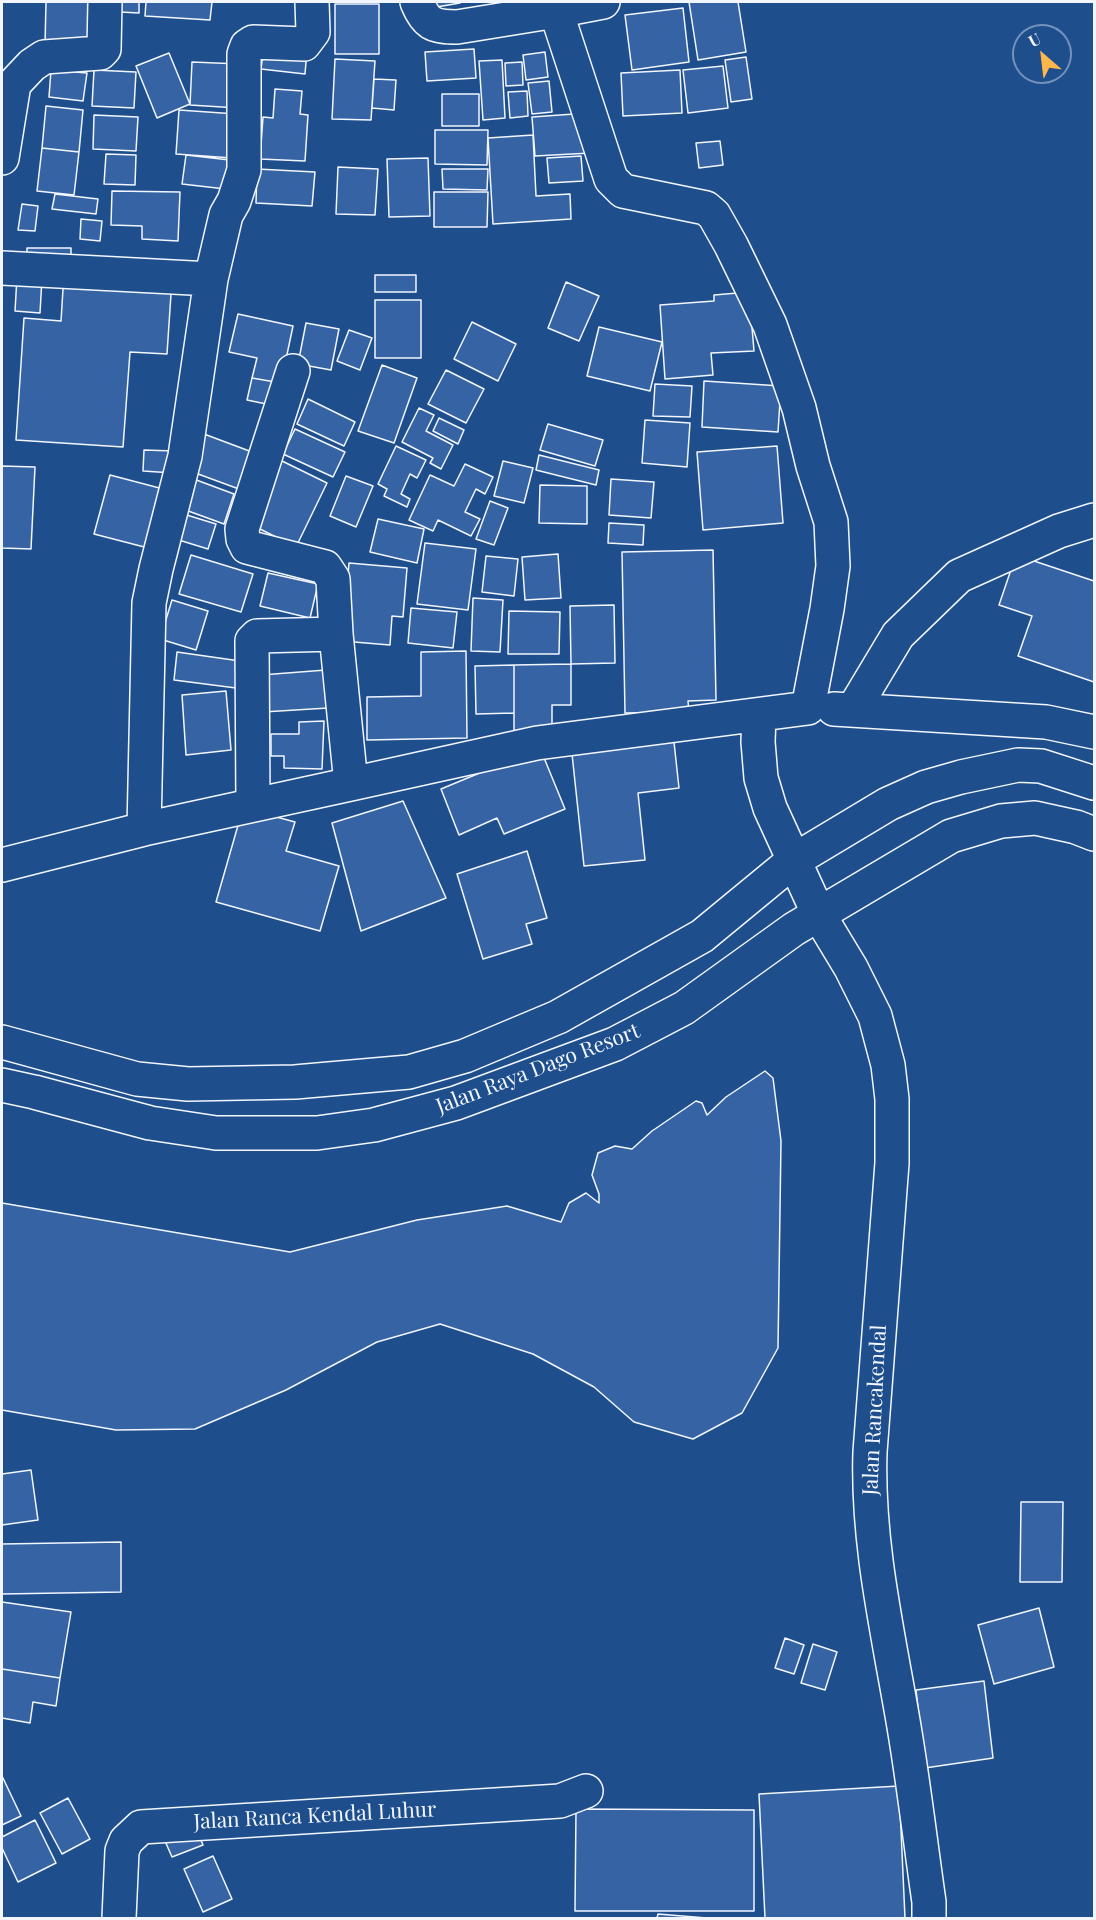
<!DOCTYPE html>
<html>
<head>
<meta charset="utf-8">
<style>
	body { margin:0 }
	#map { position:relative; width:1096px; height:1920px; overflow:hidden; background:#1f4e8c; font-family:"Playfair Display",serif }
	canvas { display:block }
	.frame { position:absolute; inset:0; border:3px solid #f2f6ff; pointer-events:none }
	.north { position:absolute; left:1012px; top:24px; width:60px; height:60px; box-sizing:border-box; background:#1f4e8c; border:2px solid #7391ba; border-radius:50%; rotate:332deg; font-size:16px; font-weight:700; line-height:24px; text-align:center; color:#f2f6ff }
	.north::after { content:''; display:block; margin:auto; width:21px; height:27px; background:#ffb74d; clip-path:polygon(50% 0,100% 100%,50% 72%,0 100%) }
</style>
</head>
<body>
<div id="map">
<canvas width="1096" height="1920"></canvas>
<div class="frame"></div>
<div class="north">U</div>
</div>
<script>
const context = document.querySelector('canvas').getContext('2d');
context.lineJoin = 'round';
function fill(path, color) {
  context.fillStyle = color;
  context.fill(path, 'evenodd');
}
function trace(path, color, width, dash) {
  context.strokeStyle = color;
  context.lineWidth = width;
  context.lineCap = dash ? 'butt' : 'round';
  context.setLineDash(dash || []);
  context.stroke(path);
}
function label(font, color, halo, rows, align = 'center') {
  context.font = font + ' "Playfair Display",serif';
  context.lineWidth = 4.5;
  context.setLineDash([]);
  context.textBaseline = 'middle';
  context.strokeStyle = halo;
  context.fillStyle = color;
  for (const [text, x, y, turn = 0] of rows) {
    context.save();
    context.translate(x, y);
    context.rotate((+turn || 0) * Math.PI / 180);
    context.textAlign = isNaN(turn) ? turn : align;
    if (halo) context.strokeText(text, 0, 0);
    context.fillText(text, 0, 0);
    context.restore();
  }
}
const building = new Path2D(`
	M46,2H96L95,47L45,45Z
	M121,2H139V13L120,12Z
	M146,2H212L210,20L145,16Z
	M424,2H460V3L425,9Z
	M689,2H738L746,52L698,60Z
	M335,4H379V54H335Z
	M683,8L689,62L632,70L625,15Z
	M264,46L307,50L305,74L261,69Z
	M474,49L476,78L427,81L425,52Z
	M545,52L548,77L526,80L523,55Z
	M169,53L190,104L157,118L136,66Z
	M746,57L752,99L731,102L725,60Z
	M335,59L375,61L371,120L332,119Z
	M502,60L505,118L483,120L479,61Z
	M192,62L240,64L238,108L190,105Z
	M522,62L523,85L506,86L505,63Z
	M723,66L728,108L688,113L683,70Z
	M51,70L87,73L83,101L49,97Z
	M94,70L136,72L134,108L92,106Z
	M680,70L682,113L623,116L621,73Z
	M374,79L396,80L394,110L372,108Z
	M549,81L552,112L532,114L528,83Z
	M275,89L302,91L300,114L308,115L305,161L260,159L263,117L273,118Z
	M527,91L528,116L510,118L508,92Z
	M442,94H479V126H442Z
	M46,106L83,110L79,152L42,148Z
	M179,110L236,114L232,158L176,154Z
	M588,113L591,153L535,156L532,117Z
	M94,115L138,117L136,151L93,149Z
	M435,130H488L487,165L435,164Z
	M533,135L536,196L570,194L571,219L493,224L488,138Z
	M720,141L723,165L699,168L696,143Z
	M42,148L79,152L74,195L37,191Z
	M106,154L136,155L135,185L104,184Z
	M186,155L238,161L234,190L182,184Z
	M581,156L583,181L549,183L547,158Z
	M428,158L430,216L389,217L387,159Z
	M338,167L378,169L375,215L336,214Z
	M257,169L315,172L312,206L256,203Z
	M442,169H488L487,190L443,189Z
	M112,191L180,192L178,241L142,239V226L111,225Z
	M434,192H488L487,227H434Z
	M55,194L98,199L96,214L52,209Z
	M22,204L38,206L35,231L18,230Z
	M81,219L102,221L100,241L80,239Z
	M27,248H71V269H27Z
	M64,273L172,279L167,354L130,352L123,447L16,440L24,318L61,321Z
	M375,275H416V292H375Z
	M17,277L42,278L40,313L15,311Z
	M566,282L599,296L579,341L548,328Z
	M749,292L754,351L711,353L713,375L665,379L660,305L714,301V295Z
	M375,300H421V358H375Z
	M238,314L293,326L281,383L252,378L257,358L229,352Z
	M472,322L516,344L498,381L454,359Z
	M306,323L339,329L331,370L298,364Z
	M599,327L662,342L650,391L587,376Z
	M349,330L372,338L360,370L337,361Z
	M382,365L417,378L394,443L358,431Z
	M446,370L484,389L466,423L428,404Z
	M252,378L281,383L276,406L247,400Z
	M704,381L781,386L778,432L702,427Z
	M655,384L692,386L690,417L653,416Z
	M308,399L355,422L344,446L297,424Z
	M419,408L434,415L426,431L453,445L441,469L430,463L433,458L402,442Z
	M439,418L464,430L458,444L433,431Z
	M645,420L690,423L687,467L642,463Z
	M548,424L603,440L595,466L540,450Z
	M295,429L345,452L333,477L283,454Z
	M204,434L260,455L247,492L190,471Z
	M396,446L426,460L417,478L410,474L401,494L410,499L407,507L384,496L387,489L378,484Z
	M777,446L783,523L703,530L697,452Z
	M144,450L174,451L173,473L143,471Z
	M539,455L599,470L596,485L536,470Z
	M280,460L327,483L296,547L248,523Z
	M503,461L533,468L524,503L494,496Z
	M465,464L493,477L485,494L476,489L465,512L480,519L471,536L438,520L433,531L409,520L430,475L454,486Z
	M2,466L35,467L31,549L2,548Z
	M110,475L167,490L152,549L94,534Z
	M346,476L373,486L356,527L330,516Z
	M191,478L234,494L224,524L180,508Z
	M611,479L654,482L651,518L609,515Z
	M540,485L587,486V524L539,523Z
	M490,501L508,508L494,545L476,539Z
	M177,512L216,524L208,549L169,537Z
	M378,519L424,529L417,563L370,552Z
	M609,523L644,525L643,545L608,543Z
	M425,543L476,549L468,610L417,604Z
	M713,550L716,700L688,701L689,712L625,713L622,552Z
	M558,554L561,598L525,600L522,557Z
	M191,555L253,574L241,612L179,594Z
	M1016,555L1094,581V682L1018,656L1032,616L999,605Z
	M486,556L518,559L514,596L482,592Z
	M349,563L407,568L403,617L392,616L390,645L342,641Z
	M268,573L318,584L310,618L260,606Z
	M473,598L503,600L500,652L471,651Z
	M172,600L208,611L196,650L160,639Z
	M614,605L615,663L571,664L570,606Z
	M411,608L457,612L453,648L408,643Z
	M509,611L560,612L559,654H508Z
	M466,651L467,738L367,740V697L421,696V652Z
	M177,652L240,661L236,688L174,680Z
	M571,664V705H552V732L514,733V665Z
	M514,665V713L476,714L475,666Z
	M326,670L328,708L263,712L261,675Z
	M226,691L231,750L186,755L182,695Z
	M324,721L322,769L284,768V756H271V734H299V722Z
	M674,742L679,788L638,793L645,860L584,866L572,754Z
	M540,748L565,809L504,834L497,818L459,835L441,789Z
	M403,801L446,898L361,931L332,823Z
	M243,808L295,822L286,851L339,866L320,931L216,902Z
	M527,851L547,918L526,924L532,944L483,959L457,874Z
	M765,1071L773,1078L781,1141L778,1348L742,1413L693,1439L634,1422L594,1387L533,1354L440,1324L377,1342L286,1390L195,1429L116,1430L2,1410V1203L290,1252L417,1220L507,1206L561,1222L569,1203L586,1193L599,1203V1194L592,1175L598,1153L615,1146L632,1149L652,1131L696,1101L702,1103L707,1115L726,1097Z
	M31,1470L38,1520L2,1525V1474Z
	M1021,1502H1063L1062,1582H1020Z
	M121,1542V1592L2,1594V1544Z
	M2,1602L71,1612L60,1678L2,1669Z
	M1039,1608L1054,1667L994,1684L978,1625Z
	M785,1638L804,1645L794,1674L775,1668Z
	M813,1644L837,1652L825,1690L801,1683Z
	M2,1669L60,1678L56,1706L33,1702L30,1723L2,1718Z
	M984,1681L993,1758L925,1768L916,1690Z
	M2,1776L21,1816L2,1825Z
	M899,1786L905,1918H765L759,1794Z
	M68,1798L90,1839L62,1854L40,1813Z
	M576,1809L754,1810V1911H575Z
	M35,1820L56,1863L18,1882L2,1848V1837Z
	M196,1828L203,1845L172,1857L165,1841Z
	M213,1856L232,1899L203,1912L184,1869Z
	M658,1914L707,1918H657Z`);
const minor = new Path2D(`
	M417,2C426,24 433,27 457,27L556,11L603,2
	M2,158L14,84L32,65L44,57L100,53L104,49L105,2
	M2,268L211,279
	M834,709L1046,722L1094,732
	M853,710L898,635L959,576L1059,531L1094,520
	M759,715L758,742L761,778L770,808L819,915L851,968L875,1016L888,1065L892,1099V1163L870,1452C867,1541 887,1628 902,1715C913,1777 920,1840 929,1902V1918
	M351,784L537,743L808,708L827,609L833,566L831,522L813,466L799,408L770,325L731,245L714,215L706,208L623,191L611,179L556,11
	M253,805L252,641L257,636L336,634L333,579L325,567L247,547L243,539L242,529L293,371
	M144,829L351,784L336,634
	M2,865L144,829L149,603L156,569L185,456L211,279L226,215L234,201L244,170V54L247,46L253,42L304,44L313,32L312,2
	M2,1042L137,1079L188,1084L295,1082L409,1072L465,1056L558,1017L702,936L793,861L888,804L926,787L961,777L1018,765L1041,766L1094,783
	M2,1085L34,1092L150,1123L216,1133H317L374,1125L456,1103L615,1044L684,1008L794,929L951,836L1001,821L1035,818L1076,827L1094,834
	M119,1918L122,1851L126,1841L141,1827L560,1801L586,1791`);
const streetNames = [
	["Jalan Raya Dago Resort",538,1069,-21],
	["Jalan Rancakendal",875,1410,-87],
	["Jalan Ranca Kendal Luhur",315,1816,-3]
];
fill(building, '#3563a3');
trace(building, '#f2f6ff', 1.5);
trace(minor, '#f2f6ff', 36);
trace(minor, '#1f4e8c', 33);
label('21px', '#f2f6ff', '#1f4e8c', streetNames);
</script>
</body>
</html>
